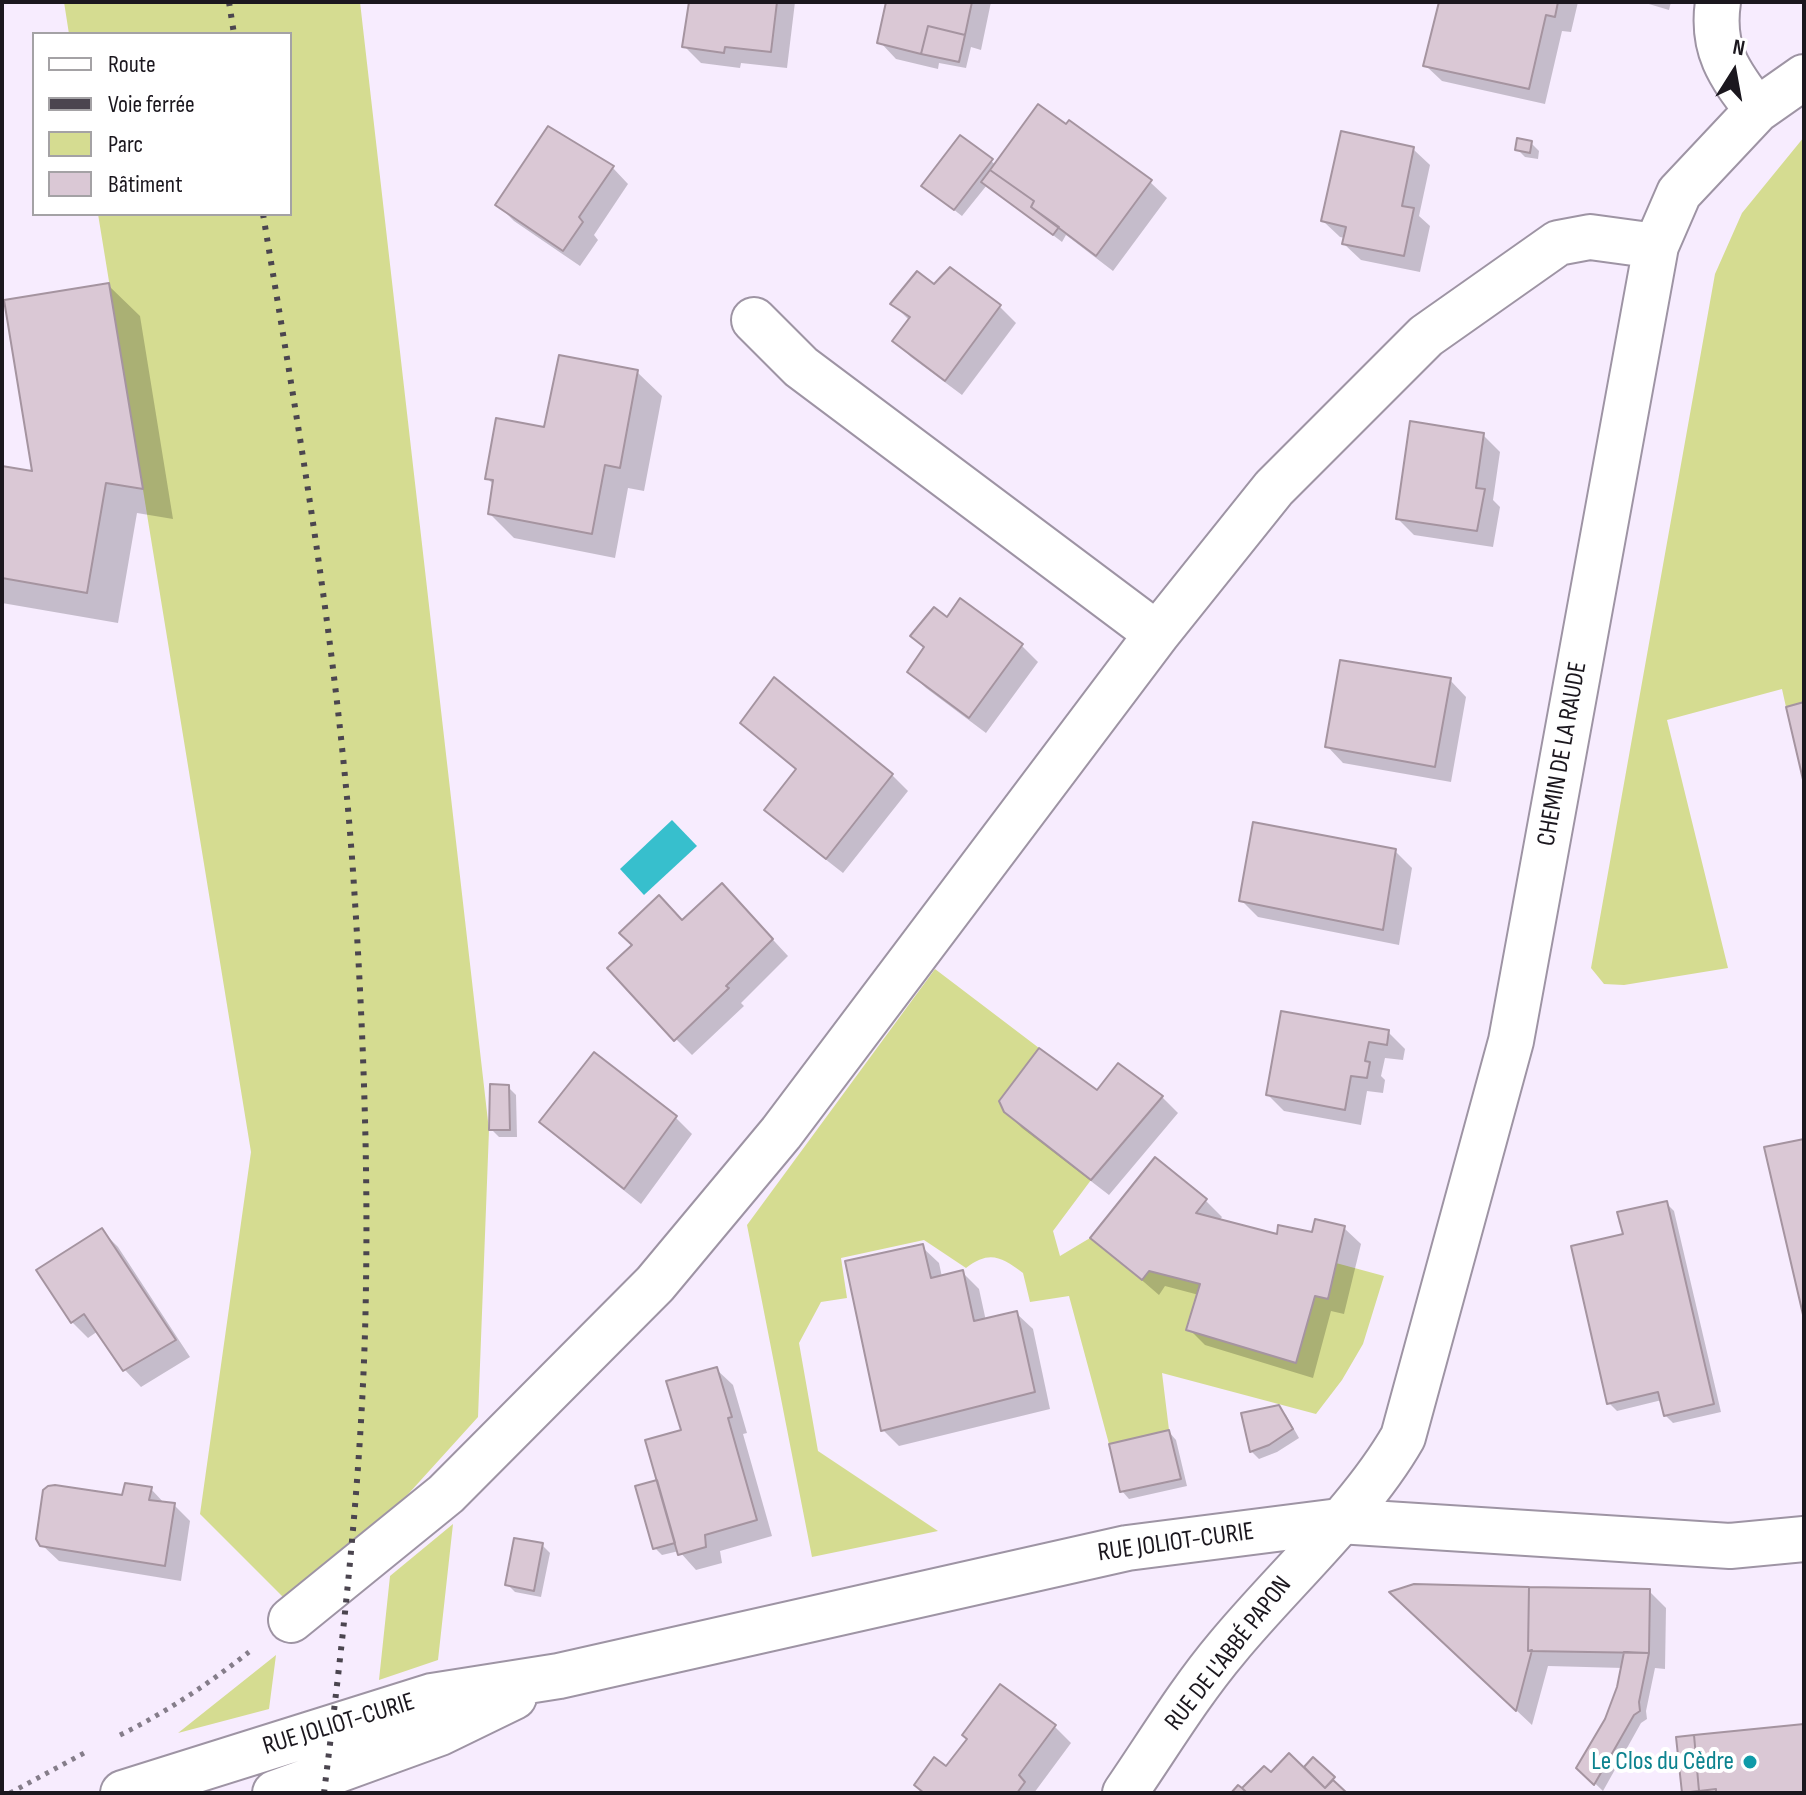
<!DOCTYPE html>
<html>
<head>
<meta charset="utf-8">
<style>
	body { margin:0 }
	#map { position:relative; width:1806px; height:1795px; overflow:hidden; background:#f7ecfe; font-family:"Sofia Sans Condensed",sans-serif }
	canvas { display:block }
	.frame { position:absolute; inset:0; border:4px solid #1b171e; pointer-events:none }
	.legend { position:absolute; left:32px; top:32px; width:260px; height:184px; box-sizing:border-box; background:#fff; border:2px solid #a4a2a5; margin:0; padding:10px 14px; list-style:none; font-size:24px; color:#1b171e }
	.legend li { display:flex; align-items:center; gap:16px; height:40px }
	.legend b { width:40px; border:2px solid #a4a2a5 }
	.north { position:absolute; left:1694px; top:32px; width:80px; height:80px; -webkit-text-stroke:6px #fff; paint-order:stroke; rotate:11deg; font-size:22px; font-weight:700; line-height:32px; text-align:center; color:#1b171e }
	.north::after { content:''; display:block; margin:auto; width:28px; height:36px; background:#1b171e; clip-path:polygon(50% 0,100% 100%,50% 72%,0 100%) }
</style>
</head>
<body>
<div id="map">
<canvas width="1806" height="1795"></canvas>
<div class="frame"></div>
<ul class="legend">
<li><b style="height:10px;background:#fff"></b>Route</li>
<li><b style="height:10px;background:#4b454f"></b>Voie ferrée</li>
<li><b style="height:22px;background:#d5dc91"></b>Parc</li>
<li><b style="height:22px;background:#dac8d5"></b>Bâtiment</li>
</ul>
<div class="north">N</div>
</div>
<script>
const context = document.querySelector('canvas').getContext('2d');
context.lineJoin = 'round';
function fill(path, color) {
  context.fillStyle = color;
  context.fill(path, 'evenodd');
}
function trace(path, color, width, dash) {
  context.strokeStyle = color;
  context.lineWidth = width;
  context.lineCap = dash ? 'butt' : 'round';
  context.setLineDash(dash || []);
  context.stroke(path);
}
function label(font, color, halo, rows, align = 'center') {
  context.font = font + ' "Sofia Sans Condensed",sans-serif';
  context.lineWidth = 8;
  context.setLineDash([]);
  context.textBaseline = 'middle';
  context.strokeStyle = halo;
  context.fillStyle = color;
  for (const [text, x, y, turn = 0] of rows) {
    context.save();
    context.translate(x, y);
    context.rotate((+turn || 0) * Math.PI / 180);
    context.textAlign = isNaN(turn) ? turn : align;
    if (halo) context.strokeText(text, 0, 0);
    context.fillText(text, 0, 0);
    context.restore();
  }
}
const green = new Path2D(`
	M64,2H360L489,1130L478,1417L401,1502L334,1567L285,1599L200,1514L251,1152L98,214H290V34H69Z
	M1804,137V702L1786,707L1782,689L1667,720L1728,968L1624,985L1604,984L1591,968L1715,274L1742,213Z
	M935,969L1039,1048L999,1101L1004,1112L1091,1180L1053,1231L1060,1256L1090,1238L1142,1280L1149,1271L1200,1284L1296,1363L1315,1296L1336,1263L1384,1276L1363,1344L1342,1380L1316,1414L1162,1373L1169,1430L1109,1444L1069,1296L1030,1302L1023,1273C1001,1257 990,1250 966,1268L924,1240L841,1258L847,1298L821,1302L799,1343L818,1451L938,1531L812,1557L747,1225Z
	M453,1524L438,1660L379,1680L390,1576Z
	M276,1655L269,1709L178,1733Z`);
const water = new Path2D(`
	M672,820L697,846L644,895L620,869Z`);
const shadow = new Path2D(`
	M691,2H795L787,68L741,63L740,68L701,63L684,46Z
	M888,2H991L981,50L971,47L966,68L939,63L938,69L896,59L880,42Z
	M1441,2H1578L1571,32L1562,31L1545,104L1442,81L1425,65Z
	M1642,2H1671L1669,10Z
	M961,138L996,165L1150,182L1167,198L1113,271L1066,235L1062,242L987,185L962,216L932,193Z
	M1531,143L1539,151L1538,159L1525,157L1517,149Z
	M1413,149L1430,165L1419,216L1430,226L1420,272L1361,260L1344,244L1345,238L1340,237L1323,221Z
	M612,167L628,184L594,235L598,240L580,266L514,221L498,205Z
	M950,270L1000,307L1016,323L962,395L911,357L894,341L910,321L893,304L935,287Z
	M109,286L140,316L173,519L137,513L118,623L2,603V468L34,473Z
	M637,372L662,396L644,491L628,488L615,558L514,538L490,514L495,486L487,478L546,429Z
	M1483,435L1500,452L1493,500L1500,507L1493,547L1414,535L1398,519Z
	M947,619L1022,646L1038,662L986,733L926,688L909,672L925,649L913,636Z
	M1450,680L1466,697L1451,782L1343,763L1327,746Z
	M742,722L892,775L908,791L843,873L783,826L767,809L797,770Z
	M1395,851L1412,868L1399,945L1258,917L1241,900Z
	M738,902L788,956L741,1003L744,1006L692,1055L676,1039L682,922Z
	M1283,1014L1388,1032L1405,1049L1403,1060L1385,1058L1381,1076L1385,1080L1383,1093L1367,1091L1361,1125L1284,1111L1268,1095Z
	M595,1055L676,1118L692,1134L641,1204L558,1138L542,1122Z
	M508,1087L516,1095L517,1137H499L491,1129Z
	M1097,1092L1162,1097L1178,1113L1109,1195L1022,1128L1005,1111Z
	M1206,1201L1222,1217L1219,1221L1278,1236L1314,1234L1344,1228L1361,1244L1344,1314L1331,1311L1313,1378L1205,1345L1189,1329L1199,1295L1165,1286L1159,1295L1093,1238Z
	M1666,1203L1674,1211L1721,1412L1673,1423L1665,1415L1662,1400L1617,1411L1609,1403L1625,1235Z
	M102,1231L118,1247L190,1357L141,1387L125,1370L98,1331L88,1338L72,1322Z
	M922,1247L939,1263L942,1277L962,1272L979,1289L986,1321L1016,1313L1033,1329L1050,1409L899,1446L883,1430Z
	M716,1369L733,1385L747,1433L743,1434L772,1536L720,1551L722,1563L696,1570L679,1551L662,1555L655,1548L659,1482Z
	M1278,1407L1286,1415L1299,1438L1277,1452L1259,1459L1251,1451Z
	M1169,1432L1176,1440L1187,1486L1129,1499L1122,1491Z
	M151,1489L165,1504L174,1505L190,1521L181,1581L59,1561L42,1545L124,1497Z
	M542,1545L550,1553L541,1597L515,1592L507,1584Z
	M1649,1591L1666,1608L1665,1669L1655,1668L1646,1711L1647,1719L1641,1723L1603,1791L1579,1768L1607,1720L1623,1668L1548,1666L1532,1725L1408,1609Z
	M1000,1687L1055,1727L1071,1743L1034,1793H925L969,1740Z`);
const building = new Path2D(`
	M689,2H777L771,52L725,47L724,53L682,47Z
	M886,2H972L965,35L928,26L921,54L877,43Z
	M1439,2H1558L1555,17L1546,15L1529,89L1423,66Z
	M928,26L965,35L959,62L921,54Z
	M1038,104L1066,124L1069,120L1152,180L1096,256L1031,207L1034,201L990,170Z
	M548,126L614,166L579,217L583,222L563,251L495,205Z
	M1341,131L1414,147L1402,206L1414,208L1404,256L1342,244L1346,227L1321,221Z
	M960,135L993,159L954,210L921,186Z
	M1517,138L1532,141L1530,153L1515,150Z
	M990,170L1034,201L1031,207L1059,227L1053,235L981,182Z
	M950,267L1001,305L945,381L892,341L910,317L890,304L917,271L934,284Z
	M109,283L143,489L106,483L87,593L2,578V466L32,471L4,300Z
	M559,355L638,370L620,468L605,465L592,534L488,514L493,480L485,479L496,418L544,427Z
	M1410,421L1484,433L1476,488L1485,489L1477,531L1396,519Z
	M960,598L1023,644L969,718L907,672L924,647L910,636L934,607L947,617Z
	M1340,660L1451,678L1435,767L1325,747Z
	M774,677L893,774L826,859L764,810L796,769L740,723Z
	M1804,702V784L1786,707Z
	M1253,822L1396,849L1383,930L1239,901Z
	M722,883L773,939L726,986L729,988L674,1041L607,968L632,945L619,933L659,895L682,920Z
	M1281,1011L1389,1030L1387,1045L1369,1042L1365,1061L1370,1062L1367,1078L1351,1076L1345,1110L1266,1095Z
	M1039,1048L1097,1090L1118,1063L1163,1096L1091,1180L1004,1112L999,1101Z
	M594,1052L677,1116L624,1189L539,1122Z
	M490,1084L509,1085L510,1130H489Z
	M1804,1139V1319L1764,1147Z
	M1155,1157L1207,1199L1196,1213L1277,1234L1278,1225L1312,1232L1315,1219L1345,1226L1328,1299L1315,1296L1296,1363L1186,1330L1200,1284L1149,1271L1142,1280L1090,1238Z
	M1667,1201L1714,1404L1664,1416L1658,1392L1607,1404L1571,1246L1623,1234L1617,1212Z
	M102,1228L176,1340L123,1371L84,1314L71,1323L36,1270Z
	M923,1244L931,1278L963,1270L974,1321L1017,1311L1035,1392L881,1431L845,1261Z
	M717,1367L732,1417L728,1418L757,1520L705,1535L706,1547L678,1555L645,1440L681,1430L666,1381Z
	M1279,1405L1293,1429L1269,1445L1250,1452L1241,1413Z
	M1169,1430L1181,1479L1120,1492L1109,1444Z
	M657,1480L675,1543L653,1549L635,1486Z
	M125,1483L152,1487L149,1500L175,1503L165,1566L40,1546L36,1539L43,1490L48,1486L55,1485L122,1495Z
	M514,1538L543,1543L534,1591L505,1585Z
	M1414,1584L1529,1587L1528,1651L1532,1650L1516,1711L1389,1592Z
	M1529,1587L1650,1589L1649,1653L1528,1651Z
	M1624,1652L1649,1653L1639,1702L1640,1711L1634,1715L1594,1785L1576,1768L1605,1719L1617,1687Z
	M1000,1684L1056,1725L1019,1775L1025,1782L1017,1793H924L914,1785L934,1757L946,1766L967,1739L962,1735Z
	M1804,1724V1793H1716V1789L1699,1791L1694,1735Z
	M1694,1735L1699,1791L1682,1793L1676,1737Z
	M1289,1753L1325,1788L1333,1780L1347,1793H1247L1242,1788L1264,1766L1271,1772Z
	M1313,1757L1335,1777L1325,1788L1304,1767Z
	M1238,1785L1242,1788L1247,1793H1231Z
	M1716,1789V1793H1682Z`);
const path = new Path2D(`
	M120,1735C167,1712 208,1684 249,1652
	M10,1793L86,1752`);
const minor = new Path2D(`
	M1718,2C1711,49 1729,74 1757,110
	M754,320L801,367L1157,634
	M291,1620L446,1494L655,1284L781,1133L1157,634L1274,488L1426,336L1558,243L1590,237L1656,246
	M1125,1793C1158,1745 1189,1693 1227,1648C1282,1581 1360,1512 1403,1437L1511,1041L1656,246L1679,193L1757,110L1804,77`);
const major = new Path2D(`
	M123,1793L432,1696L559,1676L1127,1548L1339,1521L1730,1546L1804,1539
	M275,1793L440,1733L514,1697`);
const rail = new Path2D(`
	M229,2L234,34
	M263,214C301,442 341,671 355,902C363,1029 368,1157 366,1284C364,1455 345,1624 324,1793`);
const markers = [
	[1750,1762,8,"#0f9aa8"]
];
const streetNames = [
	["CHEMIN DE LA RAUDE",1563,754,-80],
	["RUE JOLIOT-CURIE",1176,1543,-8],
	["RUE DE L'ABBÉ PAPON",1229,1654,-52],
	["RUE JOLIOT-CURIE",339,1725,-17]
];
const cultureNames = [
	["Le Clos du Cèdre",1734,1762]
];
fill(green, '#d5dc91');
fill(water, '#37bfcd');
fill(shadow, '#0003');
fill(building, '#dac8d5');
trace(building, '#a594a0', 2);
trace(minor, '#9e94a4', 48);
trace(major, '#9e94a4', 48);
trace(path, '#857d8a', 5, [4, 6]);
trace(minor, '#fff', 44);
trace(major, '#fff', 44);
trace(rail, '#4b454f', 6, [4, 8]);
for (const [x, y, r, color] of markers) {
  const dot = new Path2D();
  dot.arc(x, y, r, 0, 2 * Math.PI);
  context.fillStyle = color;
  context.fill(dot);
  trace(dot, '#fff', 3);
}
label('26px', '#1b171e', '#fff', streetNames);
label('26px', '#0d838f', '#fff', cultureNames, 'right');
</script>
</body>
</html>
